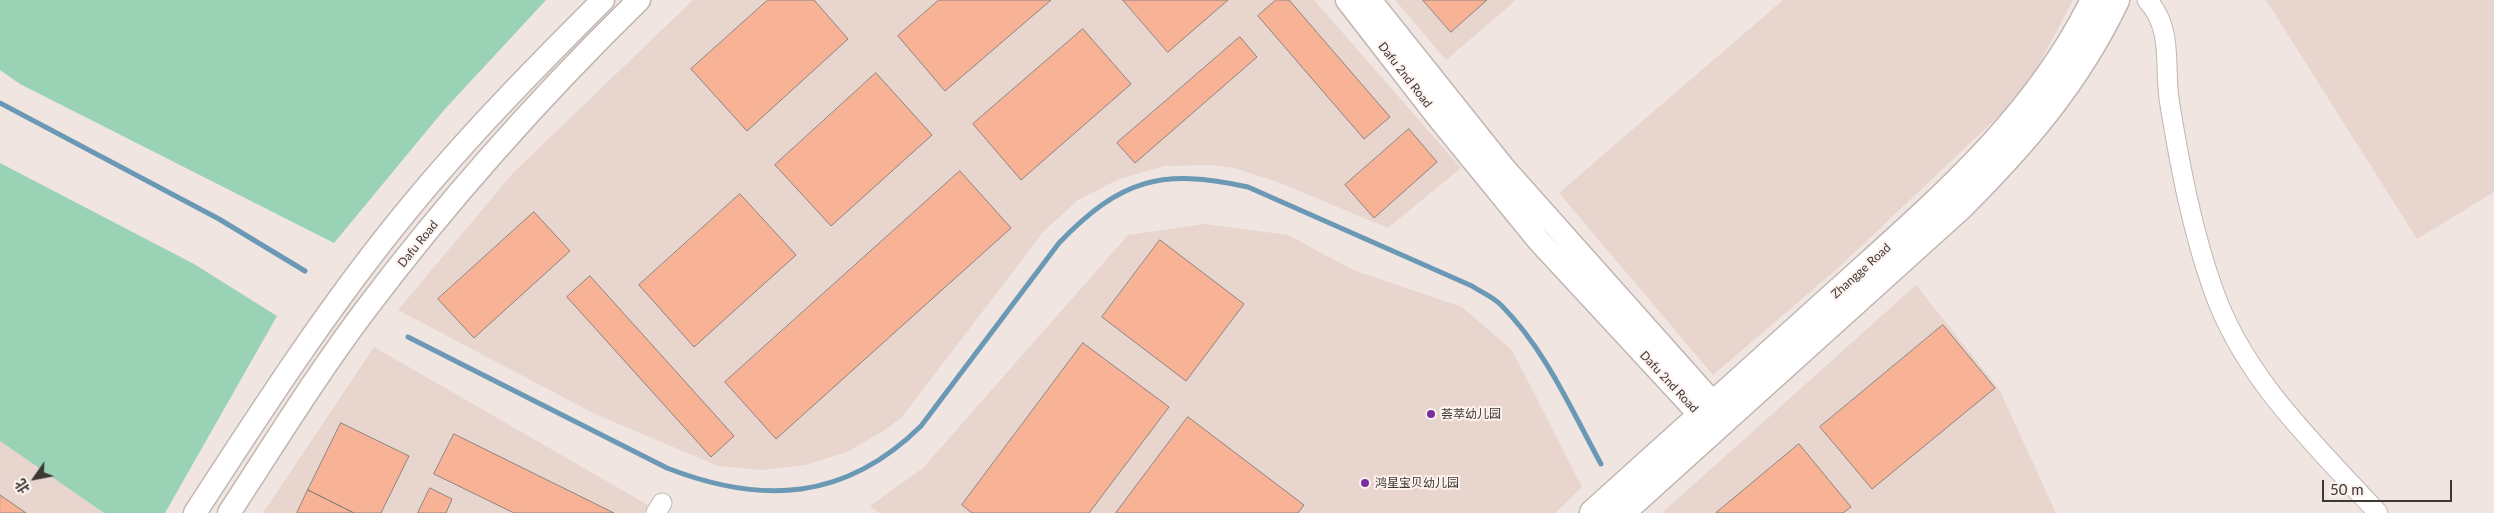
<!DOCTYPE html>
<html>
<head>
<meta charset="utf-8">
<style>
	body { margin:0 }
	#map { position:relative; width:2494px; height:513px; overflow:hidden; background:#f0e5e0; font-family:Lato,"Noto Sans SC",sans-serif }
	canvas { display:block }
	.north { position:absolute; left:10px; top:453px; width:50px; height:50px; -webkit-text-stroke:4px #fdf2ed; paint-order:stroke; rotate:237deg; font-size:14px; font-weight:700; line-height:20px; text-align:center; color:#3c3836 }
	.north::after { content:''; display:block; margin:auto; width:18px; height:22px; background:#3c3836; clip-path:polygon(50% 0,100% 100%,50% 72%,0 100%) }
	.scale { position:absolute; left:2322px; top:480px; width:130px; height:22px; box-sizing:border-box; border:2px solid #3c3836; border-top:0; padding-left:6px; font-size:15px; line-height:18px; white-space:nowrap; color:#3c3836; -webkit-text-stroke:4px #fdf2ed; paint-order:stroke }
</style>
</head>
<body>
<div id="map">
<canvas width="2494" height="513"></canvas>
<div class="north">北</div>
<div class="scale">50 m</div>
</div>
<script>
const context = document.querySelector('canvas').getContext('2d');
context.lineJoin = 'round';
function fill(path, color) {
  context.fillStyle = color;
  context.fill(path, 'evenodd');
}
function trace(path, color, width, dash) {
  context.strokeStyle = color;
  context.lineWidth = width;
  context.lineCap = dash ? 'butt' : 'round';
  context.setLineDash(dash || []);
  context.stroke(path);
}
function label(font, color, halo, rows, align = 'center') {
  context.font = font + ' Lato,"Noto Sans SC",sans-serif';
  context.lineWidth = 4;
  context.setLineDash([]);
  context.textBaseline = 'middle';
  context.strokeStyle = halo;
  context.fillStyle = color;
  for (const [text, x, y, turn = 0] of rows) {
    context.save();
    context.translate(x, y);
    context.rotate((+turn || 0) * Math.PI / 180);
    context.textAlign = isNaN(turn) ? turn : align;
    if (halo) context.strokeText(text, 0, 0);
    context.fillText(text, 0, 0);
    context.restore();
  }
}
const built = new Path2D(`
	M693,0H1314L1461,168L1388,228L1278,182L1234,168L1210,165L1164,166L1119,179L1078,200L1044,231L902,417L885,430L847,452L806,465L762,470L718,466L595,414L398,310L513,173Z
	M1395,0H1516L1446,60Z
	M1783,0H2073L2025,91L1838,268L1713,375L1559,193Z
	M2266,0H2494V192L2417,239Z
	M1205,224L1288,235L1353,270L1462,307L1512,350L1582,487L1555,513H879L870,506L923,468L1128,235Z
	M1916,285L1999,389L2056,513H1662Z
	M374,347L648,505L644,513H263Z
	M0,441L104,513H0Z`);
const green = new Path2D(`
	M0,0H546L444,110L334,243L20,84L0,70Z
	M0,163L194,264L277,316L165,513H104L0,441Z`);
const stream = new Path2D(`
	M0,103L219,219L305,271
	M408,337L667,468C762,505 845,501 921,426L1059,243C1121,179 1161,168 1248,187L1472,286C1481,292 1493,297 1501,305C1545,349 1571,409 1601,464`);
const building = new Path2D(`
	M768,0H814L848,39L747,131L691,69Z
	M939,0H1051L945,91L898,36Z
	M1123,0H1228L1168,52Z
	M1276,0H1289L1390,117L1364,139L1258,16Z
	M1423,0H1487L1451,32Z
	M1083,29L1131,84L1021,180L973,124Z
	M1240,37L1257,57L1135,163L1117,143Z
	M876,73L932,135L831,226L775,165Z
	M1409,129L1437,162L1374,218L1345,185Z
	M960,171L1011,228L776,439L725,382Z
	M740,194L796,255L694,347L639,285Z
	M534,212L570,251L474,338L438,299Z
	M1160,240L1244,304L1186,381L1102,317Z
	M590,276L734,436L711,457L567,297Z
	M1943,325L1995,388L1872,489L1820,427Z
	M1083,343L1169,407L1089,513H972L962,505Z
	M1188,417L1304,505L1298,513H1116Z
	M341,423L409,456L381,513H354L308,490Z
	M454,434L614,513H514L434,474Z
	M1799,444L1851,507L1843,513H1716Z
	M430,488L452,499L446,513H418Z
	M308,490L354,513H297Z
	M0,495L26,513H0Z`);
const minor = new Path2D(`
	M2147,0C2175,30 2163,70 2170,105C2180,166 2192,230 2213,289C2244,379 2316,445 2378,513
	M656,513L662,503`);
const tertiary = new Path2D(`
	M1347,0L1437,116L1539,241L1701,416L1717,423
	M1370,0L1504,168L1714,404L1719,420
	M195,513C263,408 330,304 410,207C470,134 536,67 603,0
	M229,513C274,444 317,374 366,309C449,199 541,96 639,0`);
const secondary = new Path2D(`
	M1593,513C1674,440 1756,366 1837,293C1934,205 2036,120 2094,0
	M1621,513L1960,207C2024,143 2077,82 2116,0`);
const markers = [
	[1431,414,5,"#792ea0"],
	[1365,483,5,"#792ea0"]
];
const streetNames = [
	["Dafu 2nd Road",1405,75,52],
	["Dafu Road",418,244,-51],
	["Zhangge Road",1861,271,-42],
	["Dafu 2nd Road",1669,382,47]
];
const poiNames = [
	["荟萃幼儿园",1441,414],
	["鸿星宝贝幼儿园",1375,483]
];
fill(built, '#e7d5ce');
fill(green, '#9ad2b6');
trace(stream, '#6b99b5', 5);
fill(building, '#f8b396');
trace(building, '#8d837f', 1);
trace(minor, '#c0b6b1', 21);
trace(tertiary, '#c0b6b1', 25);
trace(secondary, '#c0b6b1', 29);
trace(minor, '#fff', 19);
trace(tertiary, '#fff', 22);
trace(secondary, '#fff', 26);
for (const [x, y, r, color] of markers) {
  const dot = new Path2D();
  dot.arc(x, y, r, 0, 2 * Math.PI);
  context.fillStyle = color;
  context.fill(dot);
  trace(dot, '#fdf2ed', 2);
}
label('12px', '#3c3836', '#fdf2ed', streetNames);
label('12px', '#3c3836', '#fdf2ed', poiNames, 'left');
</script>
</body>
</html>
